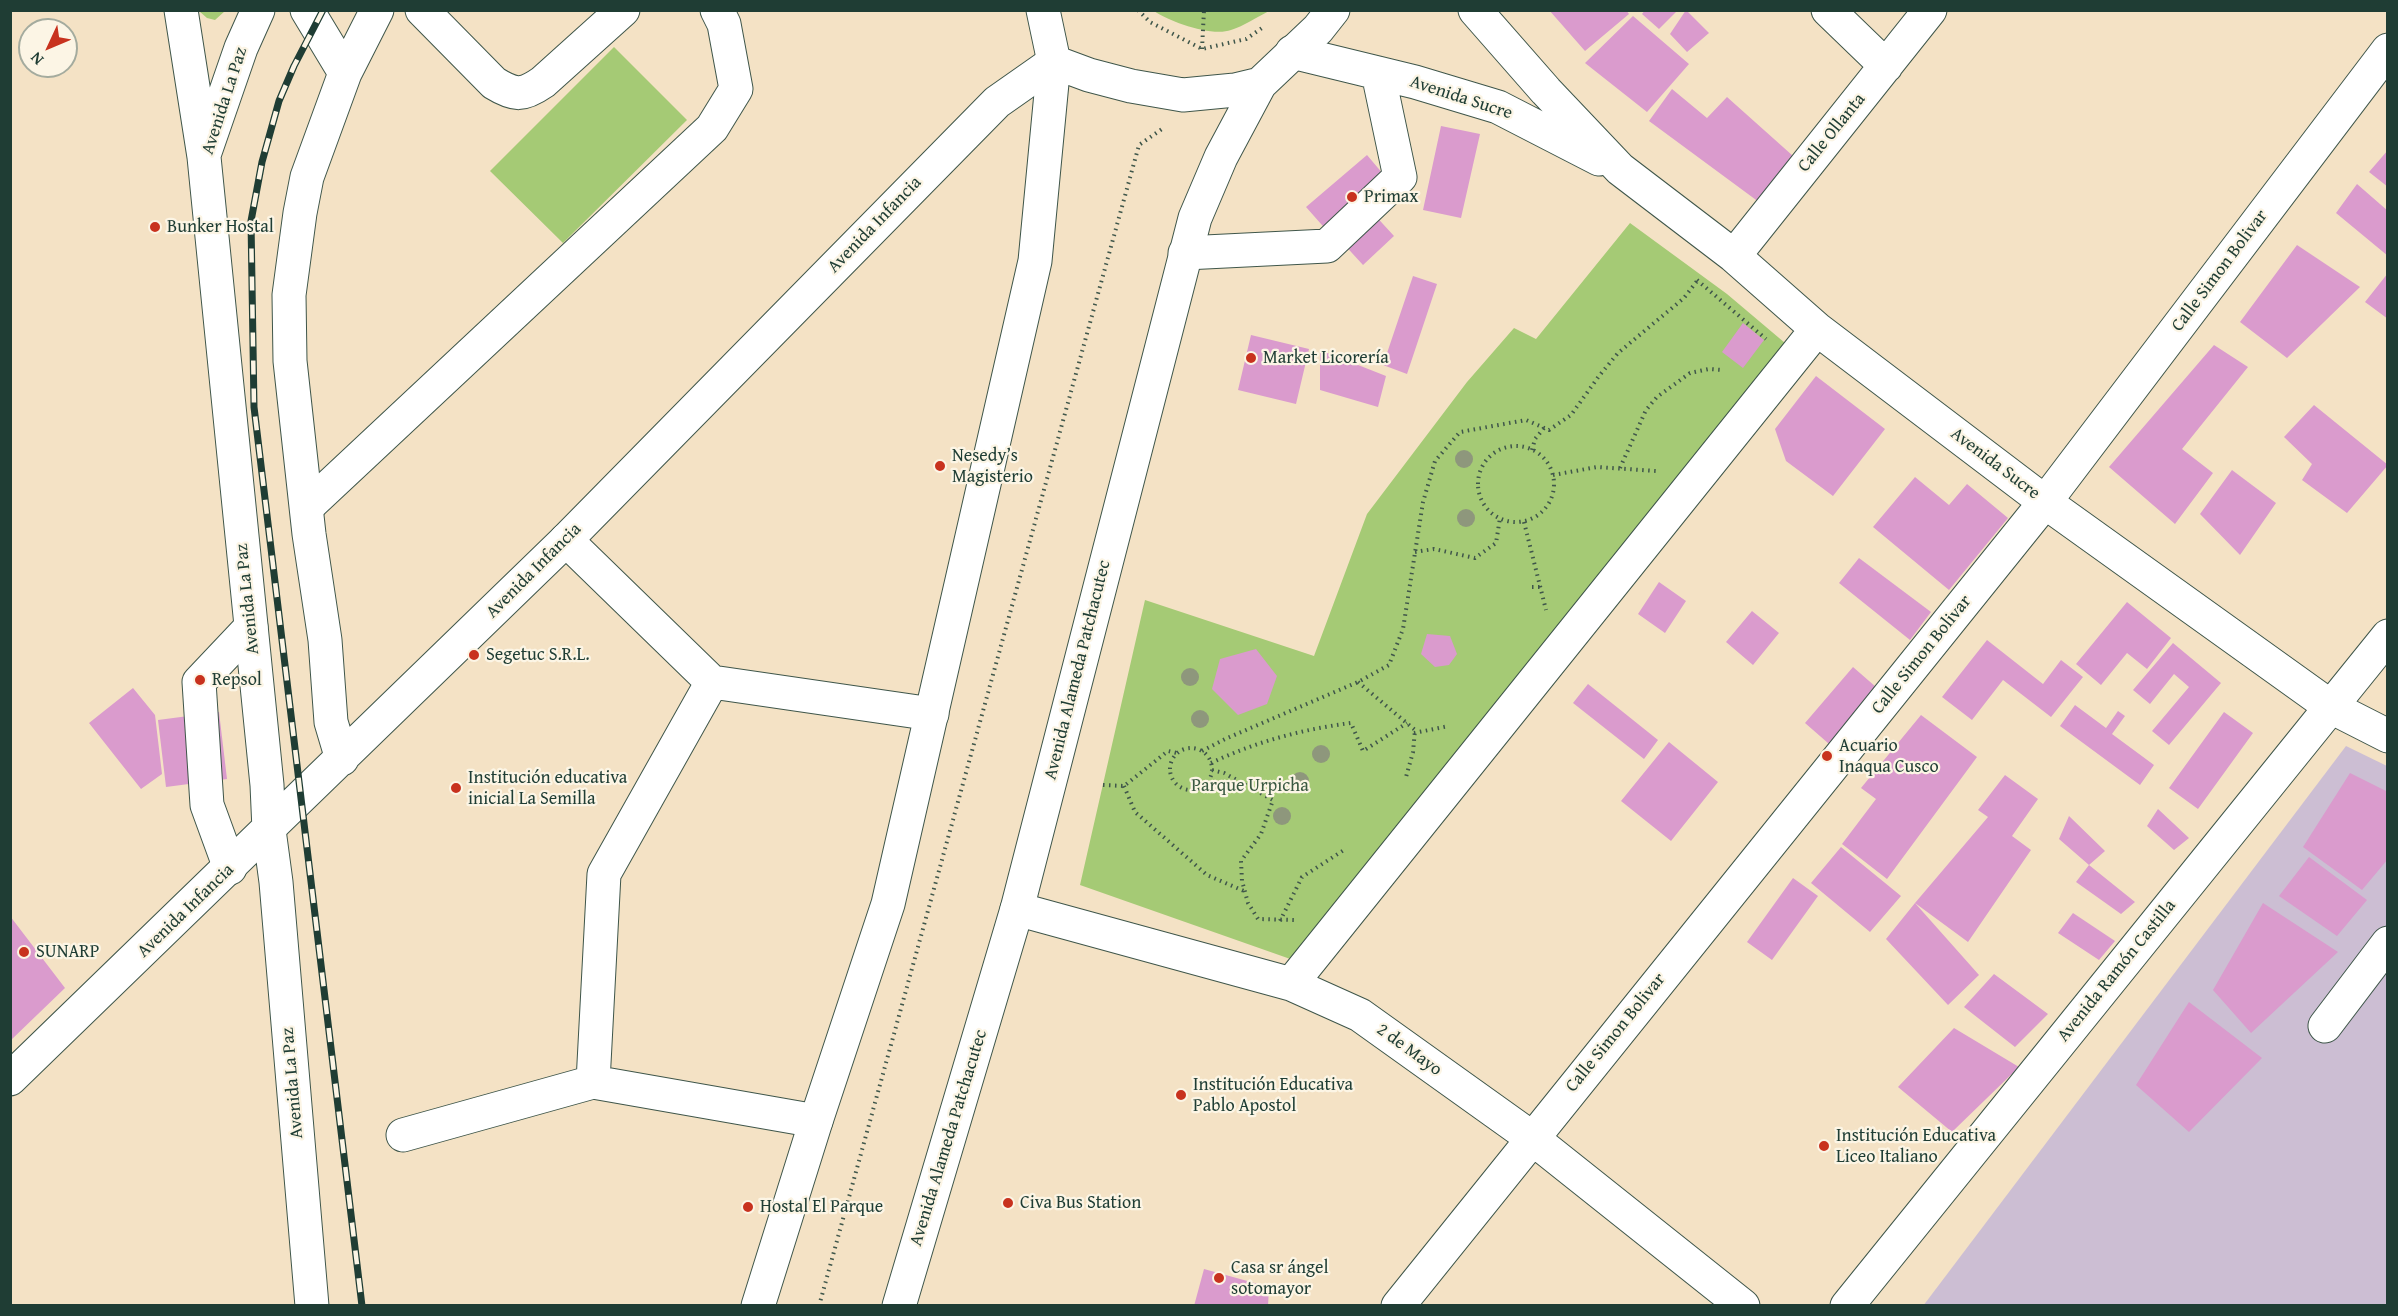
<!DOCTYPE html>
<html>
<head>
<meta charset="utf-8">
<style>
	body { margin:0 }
	#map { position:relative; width:2398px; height:1316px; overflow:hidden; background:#f4e2c5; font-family:"Gentium Book Plus",serif }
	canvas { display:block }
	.frame { position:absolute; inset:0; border:12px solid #1f3d34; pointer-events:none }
	.north { position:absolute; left:18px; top:18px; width:60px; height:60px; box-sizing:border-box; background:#fcf5e5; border:2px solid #a4ab9e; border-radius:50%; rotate:226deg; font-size:16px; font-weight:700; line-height:24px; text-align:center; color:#1f3d34 }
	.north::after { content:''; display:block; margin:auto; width:21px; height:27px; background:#c8321e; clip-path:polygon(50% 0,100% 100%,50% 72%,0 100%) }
</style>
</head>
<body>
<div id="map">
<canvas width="2398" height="1316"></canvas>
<div class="frame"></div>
<div class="north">N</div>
</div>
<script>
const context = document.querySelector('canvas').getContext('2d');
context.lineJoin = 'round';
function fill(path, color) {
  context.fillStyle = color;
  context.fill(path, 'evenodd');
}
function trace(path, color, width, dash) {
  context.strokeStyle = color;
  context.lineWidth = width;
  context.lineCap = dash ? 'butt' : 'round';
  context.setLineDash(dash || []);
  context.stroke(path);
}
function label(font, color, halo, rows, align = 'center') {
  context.font = font + ' "Gentium Book Plus",serif';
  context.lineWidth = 4.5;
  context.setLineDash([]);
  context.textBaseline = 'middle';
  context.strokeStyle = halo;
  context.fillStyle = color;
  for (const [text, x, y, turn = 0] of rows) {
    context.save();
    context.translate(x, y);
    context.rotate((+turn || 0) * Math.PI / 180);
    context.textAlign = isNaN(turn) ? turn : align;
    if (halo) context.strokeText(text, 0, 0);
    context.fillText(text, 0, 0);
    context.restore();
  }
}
const industrial = new Path2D(`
	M2346,746L2387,766V1305L1923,1306Z`);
const green = new Path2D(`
	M199,11H225L215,20L207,18Z
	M1154,11L1269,10V11C1257,17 1244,26 1231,30C1212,37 1170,22 1154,11Z
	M614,47L687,120L563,243L490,171Z
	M1630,223L1727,294L1785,343L1296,961L1080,885L1145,600L1314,656L1367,514L1467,382L1514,328L1536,339Z`);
const building = new Path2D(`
	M1549,10H1626L1629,14L1585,51Z
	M1645,10H1678L1659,29L1642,14Z
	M1686,10L1709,33L1687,52L1670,34Z
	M1633,16L1689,64L1647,112L1585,63Z
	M1672,89L1707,118L1727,97L1802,164L1767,208L1649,121Z
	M1441,126L1480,134L1461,218L1423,210Z
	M2388,150V187L2369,172Z
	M1367,155L1389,181L1329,233L1306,207Z
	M2357,184L2388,211V256L2336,213Z
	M1372,212L1394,236L1363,265L1341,241Z
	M2297,245L2360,287L2287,358L2240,322Z
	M2388,273V319L2365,302Z
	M1413,276L1437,284L1407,374L1383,365Z
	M1743,323L1764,340L1743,368L1722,352Z
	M1251,335L1309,349L1296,404L1238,390Z
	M2214,345L2248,367L2182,449L2213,473L2175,524L2109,467Z
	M1320,350L1386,376L1378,407L1320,390Z
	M1816,376L1885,429L1833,496L1786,461L1775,429Z
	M2314,405L2388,465L2347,513L2302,480L2312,464L2284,437Z
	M2232,470L2276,503L2240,555L2200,514Z
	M1915,477L1949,505L1967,484L2008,518L1949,590L1873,527Z
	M1859,558L1931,612L1910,640L1839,583Z
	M1659,582L1686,601L1665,633L1638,614Z
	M2127,602L2171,638L2147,669L2127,653L2101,685L2076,664Z
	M1752,611L1779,633L1753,665L1726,642Z
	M1427,634L1450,636L1457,654L1449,665L1435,667L1421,654Z
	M1987,640L2043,684L2061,660L2083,677L2051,717L2003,680L1972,720L1942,697Z
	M2173,643L2221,683L2169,745L2152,731L2189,687L2174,674L2150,704L2133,690Z
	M1256,649L1277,676L1267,704L1238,715L1212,689L1220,659Z
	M1853,667L1884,694L1836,750L1805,723Z
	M1588,684L1658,740L1644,759L1573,703Z
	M133,688L155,715L162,774L141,789L89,723Z
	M2075,705L2106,728L2118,711L2125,716L2112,734L2154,765L2140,785L2060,726Z
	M219,712L227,779L166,787L158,720Z
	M2224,712L2253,733L2198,809L2169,788Z
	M1921,715L1977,757L1887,879L1842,844L1876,799L1861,788Z
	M1669,742L1718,782L1671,841L1621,801Z
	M2350,773L2388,792V859L2362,890L2303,847Z
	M2005,775L2038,799L2012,836L2031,850L1968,942L1915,903L1979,975L1948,1005L1886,939L1915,903L1988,817L1978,810Z
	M2158,809L2189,838L2174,850L2147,826Z
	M2069,816L2105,851L2089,865L2059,839Z
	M1841,847L1901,896L1870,932L1811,883Z
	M2309,857L2367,900L2337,936L2279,896Z
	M2089,865L2135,902L2121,914L2076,882Z
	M1793,878L1818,896L1772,960L1747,942Z
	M2263,903L2338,952L2251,1033L2213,990Z
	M2073,913L2115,941L2099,960L2058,933Z
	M10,916L65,988L10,1041Z
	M1994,974L2048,1014L2015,1047L1964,1007Z
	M2189,1002L2262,1058L2189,1132L2136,1085Z
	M1954,1028L2019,1067L1952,1132L1898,1087Z
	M1204,1269L1269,1287L1268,1306H1194Z`);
const path = new Path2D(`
	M1138,10L1150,22L1202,49L1246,39L1265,26
	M1202,49L1204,10
	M1697,280L1766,339
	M1478 484a38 38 0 1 1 76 0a38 38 0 1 1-76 0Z
	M1532,450L1535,439L1544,428
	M1620,468L1646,410L1657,397L1690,373L1709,369L1723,370
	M1553,475L1597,467L1656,471
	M1524,522L1546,610
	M1415,552L1434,549L1475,558L1496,543L1500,518
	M1532,587H1540
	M1358,682L1415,730L1413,752L1406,777
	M1414,733L1449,726
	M1170 769a21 21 0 1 1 42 0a21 21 0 1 1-42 0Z
	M1202,751L1225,739L1358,682L1389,665L1403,629L1423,502L1435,461L1460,432L1526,420L1549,430L1571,415L1599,376L1618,353L1684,298L1697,281
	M1211,763C1255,742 1303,729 1351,723L1363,751L1407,723
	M1212,770L1224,773L1273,800L1261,834L1241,861L1242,881L1248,903L1258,919L1295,920
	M1103,785L1124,786L1168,751L1177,753
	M1124,786L1135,812L1207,875L1244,891
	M1280,921L1302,877L1344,850
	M819,1306L1139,145L1162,129`);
const minor = new Path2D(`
	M422,10L494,83C515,96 523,96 543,82L623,10
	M1475,10L1546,91L1620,169L1734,256L1817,329L2045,502L2331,707L2388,736
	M1828,10L1886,66
	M1292,52L1415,82L1498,107L1599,159
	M1185,253L1327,246L1400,177L1378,73
	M1734,256L1930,10
	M307,507L712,128L736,89L724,24L717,10
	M566,540L712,682
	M269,830L276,882L312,1306
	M230,868L207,805L199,682L251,627
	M1017,909L1291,984L1360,1015L1532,1138L1743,1306
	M1291,984L1817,329
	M2325,1026L2388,943
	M593,1082L604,874L712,682L932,714
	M403,1135L593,1082L816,1121
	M1398,1306L2045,502L2388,50
	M1847,1306L2388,636`);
const major = new Path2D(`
	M181,10L204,157L267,785L269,830
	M307,10L345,73
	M205,152L241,48L258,10
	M342,759L331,722L325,640L309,534L290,361L289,295L300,213L307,177L345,73L377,10
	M10,1079L566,540L997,102L1054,62`);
const highway = new Path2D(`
	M1054,62L1089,75L1131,86L1183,95L1235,90L1260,84
	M758,1306L816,1121L888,904L1035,261L1054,62L1043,10
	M899,1306L1017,909L1195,218L1221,157L1260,84L1318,29L1333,10`);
const rail = new Path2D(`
	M323,10L294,66L279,101L262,162L251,221L254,407L362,1306`);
const trees = [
	[1464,459],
	[1466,518],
	[1190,677],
	[1200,719],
	[1321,754],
	[1300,781],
	[1282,816]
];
const markers = [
	[1352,197,6,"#c8321e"],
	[155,227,6,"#c8321e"],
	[1251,358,6,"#c8321e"],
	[940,466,6,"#c8321e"],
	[474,655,6,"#c8321e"],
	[200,680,6,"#c8321e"],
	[1827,756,6,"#c8321e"],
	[456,788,6,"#c8321e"],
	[24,952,6,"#c8321e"],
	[1181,1095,6,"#c8321e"],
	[1824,1146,6,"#c8321e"],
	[1008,1203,6,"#c8321e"],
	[748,1207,6,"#c8321e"],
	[1219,1278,6,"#c8321e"]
];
const streetNames = [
	["Avenida Sucre",1461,98,18],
	["Avenida La Paz",225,101,-72],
	["Calle Ollanta",1832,133,-51],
	["Avenida Infancia",875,225,-46],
	["Calle Simon Bolivar",2220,271,-53],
	["Avenida Sucre",1995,464,37],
	["Avenida Infancia",534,571,-45],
	["Avenida La Paz",248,599,-96],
	["Calle Simon Bolivar",1922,655,-51],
	["Avenida Alameda Patchacutec",1078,670,-76],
	["Avenida Infancia",186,911,-44],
	["Avenida Ramón Castilla",2117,971,-51],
	["Calle Simon Bolivar",1616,1033,-51],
	["2 de Mayo",1409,1050,36],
	["Avenida La Paz",293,1083,-95],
	["Avenida Alameda Patchacutec",949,1138,-73]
];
const poiNames = [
	["Primax",1364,197],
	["Bunker Hostal",167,227],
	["Market Licorería",1263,358],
	["Nesedy’s",952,456],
	["Magisterio",952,477],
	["Segetuc S.R.L.",486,655],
	["Repsol",212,680],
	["Acuario",1839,746],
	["Inaqua Cusco",1839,767],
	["Institución educativa",468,778],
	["inicial La Semilla",468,799],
	["SUNARP",36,952],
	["Institución Educativa",1193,1085],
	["Pablo Apostol",1193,1106],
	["Institución Educativa",1836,1136],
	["Liceo Italiano",1836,1157],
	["Civa Bus Station",1020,1203],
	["Hostal El Parque",760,1207],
	["Casa sr ángel",1231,1268],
	["sotomayor",1231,1289]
];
const parkNames = [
	["Parque Urpicha",1250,786]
];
fill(industrial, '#ccbed3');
fill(green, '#a5ca75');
fill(building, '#da9bcd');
trace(minor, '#3f564a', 35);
trace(major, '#3f564a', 35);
trace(highway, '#3f564a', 35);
trace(path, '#3f564a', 4, [1.5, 4.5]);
trace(minor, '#fff', 33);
trace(major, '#fff', 33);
trace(highway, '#fff', 33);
trace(rail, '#1f3d34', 7);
trace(rail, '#fcf5e5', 4.5, [14]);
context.fillStyle = '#8e977c';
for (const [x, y] of trees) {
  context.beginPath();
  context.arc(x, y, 9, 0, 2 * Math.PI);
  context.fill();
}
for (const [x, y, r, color] of markers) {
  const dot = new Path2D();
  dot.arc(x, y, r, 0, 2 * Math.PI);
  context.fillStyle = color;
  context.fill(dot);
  trace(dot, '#fcf5e5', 2);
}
label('18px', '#1f3d34', '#fcf5e5', streetNames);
label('18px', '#1f3d34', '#fcf5e5', poiNames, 'left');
label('18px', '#3a5941', '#fcf5e5', parkNames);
</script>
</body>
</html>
